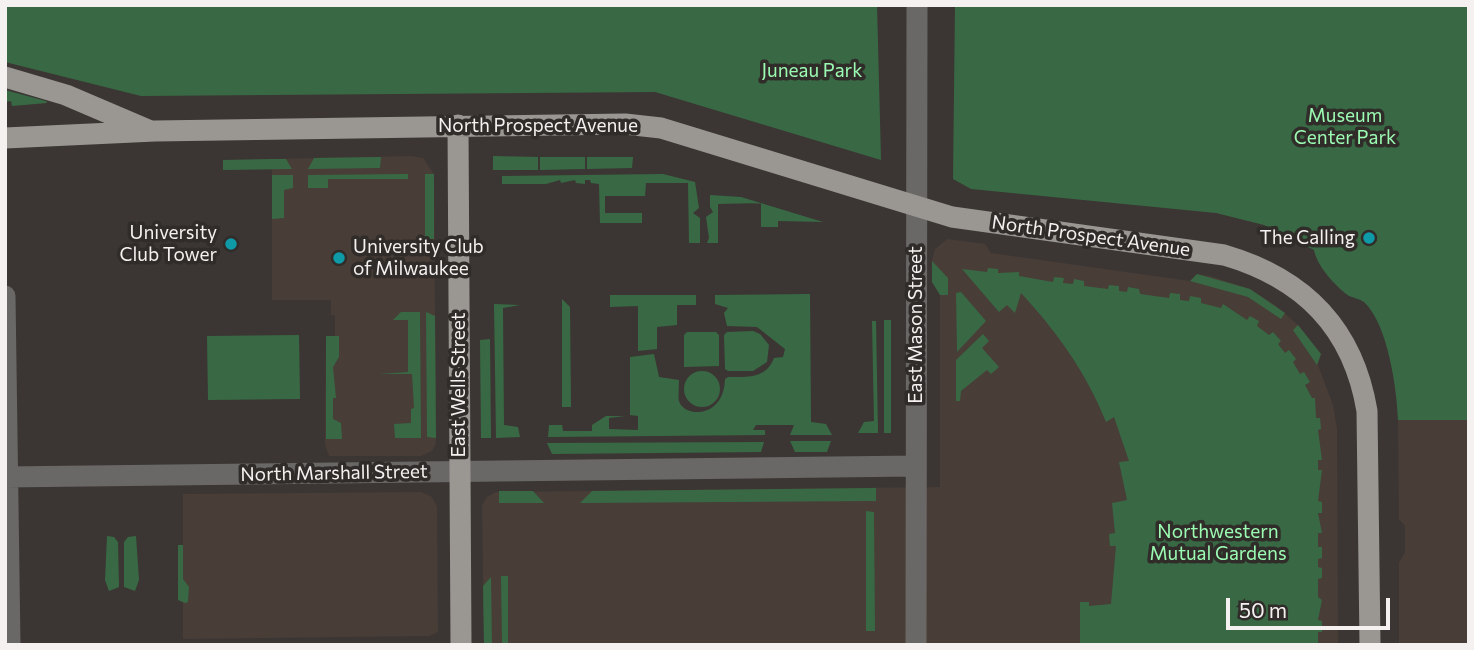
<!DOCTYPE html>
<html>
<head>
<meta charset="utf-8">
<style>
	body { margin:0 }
	#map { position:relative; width:1474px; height:650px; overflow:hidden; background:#3b3633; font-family:Commissioner,sans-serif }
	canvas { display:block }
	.frame { position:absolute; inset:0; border:7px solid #f5f1f0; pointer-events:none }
	.scale { position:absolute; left:1226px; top:598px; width:164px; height:32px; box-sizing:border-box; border:4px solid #f5f1f0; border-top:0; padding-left:9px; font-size:21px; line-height:24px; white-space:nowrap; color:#f5f1f0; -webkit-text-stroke:5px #302c29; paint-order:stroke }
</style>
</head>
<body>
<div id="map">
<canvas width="1474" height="650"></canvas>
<div class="frame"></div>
<div class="scale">50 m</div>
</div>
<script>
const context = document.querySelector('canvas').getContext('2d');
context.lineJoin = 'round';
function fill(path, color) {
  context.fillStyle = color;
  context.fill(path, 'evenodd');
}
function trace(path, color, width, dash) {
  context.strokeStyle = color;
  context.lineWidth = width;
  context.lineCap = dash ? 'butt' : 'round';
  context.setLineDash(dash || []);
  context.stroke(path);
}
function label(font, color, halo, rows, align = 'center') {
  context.font = font + ' Commissioner,sans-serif';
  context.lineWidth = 7;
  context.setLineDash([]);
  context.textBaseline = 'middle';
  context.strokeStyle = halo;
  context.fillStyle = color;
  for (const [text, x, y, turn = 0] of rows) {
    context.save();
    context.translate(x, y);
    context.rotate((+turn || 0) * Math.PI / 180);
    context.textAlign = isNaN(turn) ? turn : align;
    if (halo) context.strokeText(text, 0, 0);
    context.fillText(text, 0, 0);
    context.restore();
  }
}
const built = new Path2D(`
	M411,156L423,158L434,174L436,443L432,451L421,456H329L325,445L326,336H335V315H331V300H272V159Z
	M947,239L985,244L991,253L1190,281L1197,274L1210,276L1250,289L1275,305L1298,325L1321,354L1318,365L1333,405L1337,429L1338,645H484L482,506L487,497L496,492L940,487V290L932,282V261L935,249Z
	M1398,420H1469V645H1399V562L1405,553V526L1399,519Z
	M421,492L431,496L437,506L438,632L429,636L183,639V494Z`);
const green = new Path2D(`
	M5,5H877L881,160L655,92L141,96L5,62Z
	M955,5H1469V420H1398C1397,390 1388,324 1364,302C1360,299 1354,298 1349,296C1335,286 1317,266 1314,250L1264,225L1216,213L971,189L953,179Z
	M5,90L46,101L47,103L12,106L11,101L5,102Z
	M493,156L538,157V170H493Z
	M381,157L380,168L308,169L314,158Z
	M540,157H585V169L540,170Z
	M587,157H633L632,168L587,169Z
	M272,159H286L292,169L223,170V160Z
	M408,174V179H328V188H308V175Z
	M425,174H434V239H425Z
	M663,174L695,182L699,208L693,213L700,218V243H689L688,183H646L645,196H605V213H642V223H600L599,184L591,183L590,180H585V184L576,183L575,180L561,183L560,180L546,184H502V176Z
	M272,175H293V188L284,190V218L272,219Z
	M710,195L741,197L823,222L778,221V227H761V203L718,204V243H707L709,238L706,217L713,212L710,207Z
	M932,261L948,278V295H940L932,282Z
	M988,268L998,269V273L1019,272V276L1053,282L1054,277L1064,278L1063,283L1073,284L1074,279L1084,281V286L1108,289L1109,285L1119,286V291L1127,292L1128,287L1139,289L1140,294L1169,298L1170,293L1180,294V300L1189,301L1190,296L1201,298V303L1221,308L1223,304L1247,320L1250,316L1259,321L1257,326L1269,335L1273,332L1281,341L1278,344L1285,353L1289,350L1296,359L1293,362L1300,374L1304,372L1310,382L1305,385L1312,398H1315L1316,418H1320L1321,429L1318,430L1322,460H1318V470H1322L1318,501L1322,502V513H1318L1322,533H1318V547H1322V558L1318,559V567L1322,568V578L1318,579V597L1322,600L1318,620L1322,621V632H1318V645H1080V602H1089V606L1111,604L1116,546H1110L1109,534L1115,533L1112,503L1127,500L1119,462L1129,461L1114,417L1106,422C1086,372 1057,332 1021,293L1015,313L1007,305L999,312L962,269L987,272Z
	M1197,274L1250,289L1285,313L1281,319L1248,297L1190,281Z
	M961,292L986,321L957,352L956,293Z
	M810,294L811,422L826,424L832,435H790L794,425H756L753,430H765V435L548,437L549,425H562L563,431H592V425L606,416H625L609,418V429L638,430V416L630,415V357L654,354L659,377L679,380C679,386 678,398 679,401C684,418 724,419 725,379L728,377C747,377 766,379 774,358L783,357L785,349L757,327L727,326L724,313L728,308L715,304V295Z
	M610,295H696V305H677V325L657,327V349L638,351V306L610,307Z
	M562,299L570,307L571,407H562Z
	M494,304L520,305L503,308L504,425L518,427L520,437L496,438Z
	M401,312H420L421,438H395L394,424L411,423V409L414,408L412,374H379L408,372V320H393Z
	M426,312L435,316L436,438L427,437Z
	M884,320H891V433H884Z
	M872,321H876L878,433H858L864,422L874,421Z
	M1298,325L1321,354L1317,365L1293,330Z
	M753,331L760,334L769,345L767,362L753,371H728L725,369L724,335L727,332Z
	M687,332H716L719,335V366L684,367V335Z
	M983,334L989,341L982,348L999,367L991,374L987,370L961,391L960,401H956V360Z
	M299,335L300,399L208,400L207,336Z
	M326,336H339V357L333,367L336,398H333V419L341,423L342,439H326Z
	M490,339L491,438H481L480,340Z
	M684 389a18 18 0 1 1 36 0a18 18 0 1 1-36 0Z
	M790,441H831L827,452H795Z
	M764,442L761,452L552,454L547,443Z
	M876,488V501L580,503L592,491Z
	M499,491H533L544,503H499Z
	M866,511L874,512L875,631H866Z
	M107,536L114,537L118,542L119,587L109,591L105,580Z
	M136,536L139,580L135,591L124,587V542L128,537Z
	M178,545H183V579L189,587L188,602L185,603L178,600Z
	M501,576H508V645H502Z
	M491,577L492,645H484L483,586Z`);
const minor = new Path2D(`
	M5,296L10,645
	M5,477L915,466
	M916,645L917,5`);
const major = new Path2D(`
	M5,77L66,95L148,130
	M458,125L461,645
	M5,138L155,131L625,124L661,128L952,217L1224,255C1303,278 1353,327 1367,411L1370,645`);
const markers = [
	[1369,238,7,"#0f9aa8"],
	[231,244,7,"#0f9aa8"],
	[339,258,7,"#0f9aa8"]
];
const parkNames = [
	["Juneau Park",812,71],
	["Museum",1345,116],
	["Center Park",1345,138],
	["Northwestern",1218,532],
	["Mutual Gardens",1218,554]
];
const streetNames = [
	["North Prospect Avenue",538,126],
	["North Prospect Avenue",1091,236,8],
	["East Mason Street",916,325,-90],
	["East Wells Street",459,385,-90],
	["North Marshall Street",334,473,-1]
];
const poiNames = [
	["University",217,233],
	["Club Tower",217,255],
	["The Calling",1355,238],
	["University Club",353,247,"left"],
	["of Milwaukee",353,269,"left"]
];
fill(built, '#483d37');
fill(green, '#386944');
trace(minor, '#696866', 21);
trace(major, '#9a9793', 21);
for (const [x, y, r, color] of markers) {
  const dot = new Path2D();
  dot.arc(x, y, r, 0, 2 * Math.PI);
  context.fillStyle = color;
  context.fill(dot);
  trace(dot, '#302c29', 2.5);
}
label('19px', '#9cfbb2', '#302c29', parkNames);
label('19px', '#f5f1f0', '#302c29', streetNames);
label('19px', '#f5f1f0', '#302c29', poiNames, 'right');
</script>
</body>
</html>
